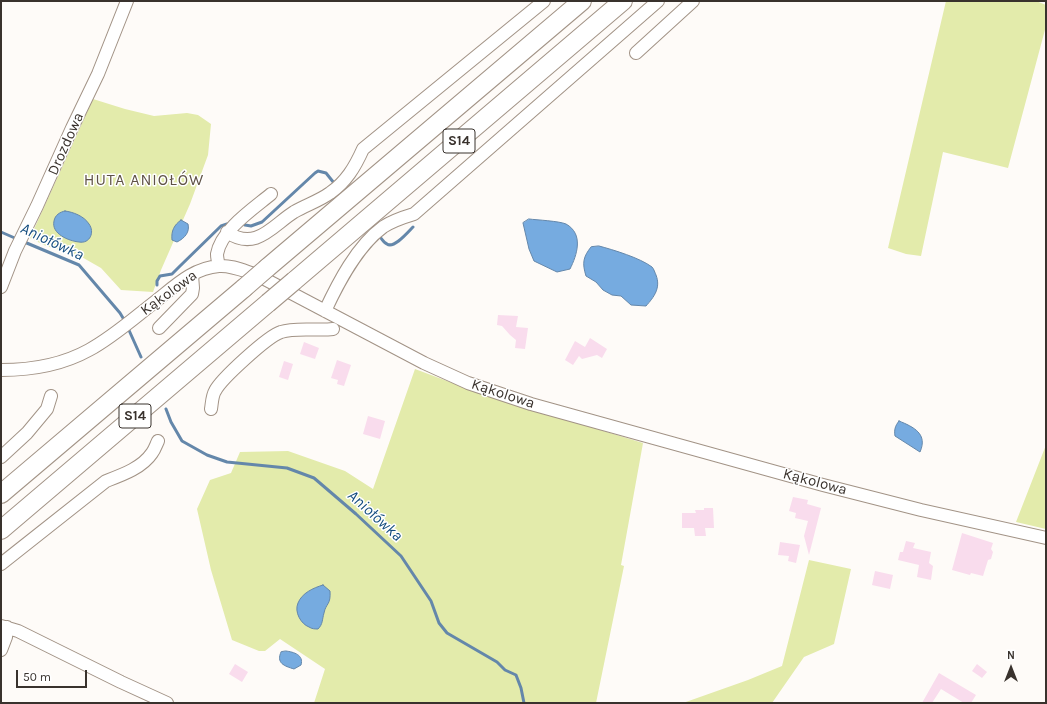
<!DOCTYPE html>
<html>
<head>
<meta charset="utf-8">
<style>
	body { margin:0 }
	#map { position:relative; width:1047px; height:704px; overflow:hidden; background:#fefbf8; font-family:Karla,sans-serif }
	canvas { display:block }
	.frame { position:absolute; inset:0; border:2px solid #39322d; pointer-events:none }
	.north { position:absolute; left:991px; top:648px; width:40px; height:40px; -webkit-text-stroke:3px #fff; paint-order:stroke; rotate:0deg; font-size:11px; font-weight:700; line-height:16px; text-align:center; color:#39322d }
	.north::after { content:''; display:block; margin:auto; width:14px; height:18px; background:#39322d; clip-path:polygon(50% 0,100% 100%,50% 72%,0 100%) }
	.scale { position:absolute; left:16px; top:670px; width:71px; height:18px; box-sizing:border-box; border:2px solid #39322d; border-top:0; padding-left:5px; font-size:12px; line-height:14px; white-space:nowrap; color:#39322d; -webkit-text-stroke:3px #fff; paint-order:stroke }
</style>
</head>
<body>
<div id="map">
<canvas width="1047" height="704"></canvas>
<div class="frame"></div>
<div class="north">N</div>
<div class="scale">50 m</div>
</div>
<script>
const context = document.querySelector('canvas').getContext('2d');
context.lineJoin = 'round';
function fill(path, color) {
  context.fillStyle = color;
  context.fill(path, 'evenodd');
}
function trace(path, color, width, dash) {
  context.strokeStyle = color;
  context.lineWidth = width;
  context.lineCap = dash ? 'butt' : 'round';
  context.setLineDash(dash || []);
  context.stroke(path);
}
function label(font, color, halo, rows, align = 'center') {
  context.font = font + ' Karla,sans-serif';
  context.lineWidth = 3;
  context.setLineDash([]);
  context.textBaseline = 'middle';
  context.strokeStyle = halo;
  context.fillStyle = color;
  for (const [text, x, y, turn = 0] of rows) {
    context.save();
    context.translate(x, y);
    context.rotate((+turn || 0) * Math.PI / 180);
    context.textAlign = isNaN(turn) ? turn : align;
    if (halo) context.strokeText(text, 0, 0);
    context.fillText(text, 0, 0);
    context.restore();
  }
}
const green = new Path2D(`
	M946,1H1036L1046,5V26L1008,168L943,152L921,256L906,254L888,248Z
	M93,99L125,109L154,116L187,113L198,115L211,124L208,155L190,204L161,270L153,292L121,290L101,268L80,256L46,246L30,238Z
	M415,369L479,393L643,443L621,565L624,566L596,703H314L325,669L280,639L265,651H259L232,640L211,570L197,509L210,480L231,473L240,452L288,451L345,471L373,489Z
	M1046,445V529L1016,522Z
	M809,560L851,569L834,644L804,657L772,703H683L748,680L782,666Z`);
const water = new Path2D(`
	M65,211C73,212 84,216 89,224C95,232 90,244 79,242C69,241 51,234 54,221C55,215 60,212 65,211Z
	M529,219C537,220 559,221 566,224C584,234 577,255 570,269L557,272L534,261L529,249L523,223Z
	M181,220L188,224C190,232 185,238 177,242L172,240C171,231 174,225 181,220Z
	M599,246C614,250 640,258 652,267C654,269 655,273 656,275C661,288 654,297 646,306L631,305L621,296L612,295L603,290L596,282L586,276C582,263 583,257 591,247Z
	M899,421C914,427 928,434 920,452L895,436C894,430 895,426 899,421Z
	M323,585L330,591C331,605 326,603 324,613C322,620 323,624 318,629C315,629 312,629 309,627C301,624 294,612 298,603C302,593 313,588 323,585Z
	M286,651C294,652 304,655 301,665L294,669C284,666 276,663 281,652Z`);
const stream = new Path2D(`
	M245,225L251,226L262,222L315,173L318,171L326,173L334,183
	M1,232L17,239
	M380,237C382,239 384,243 387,244C394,249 408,232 413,227
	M22,241L79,265L120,313L126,323
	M157,285V281L160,276L172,274L179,267L221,226L227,224
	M128,328L141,357
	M166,409L171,422L182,441L207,455L227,462L287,468L314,478L356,514L401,556L431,601L439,623L447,633L497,662L505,670L516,675L521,688L524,703`);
const building = new Path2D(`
	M498,315L518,316L516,327L528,328L525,349L515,348L516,340L510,335L502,326L497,325Z
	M590,338L607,349L602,358L597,355L582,359L579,356L573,365L565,360L575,341L585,347Z
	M304,342L319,348L315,359L300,354Z
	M337,360L351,365L344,386L337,384L338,380L331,378Z
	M284,361L293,364L288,380L279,377Z
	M368,416L385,421L380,439L363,434Z
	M793,497L808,500L807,504L821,508L809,555L804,536L808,521L795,518L796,513L789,511Z
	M704,508H713L714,528H705L706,536H695L694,528H682V513H696L695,510H704Z
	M962,533L993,543L991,549L993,552L991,559L988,560L983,576L971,573L970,575L952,570Z
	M906,541L915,543L913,548L931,552L929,563L933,566L931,580L917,577L919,565L898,560L900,552H903Z
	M780,542L800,545L796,563L788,561L789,556L778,555Z
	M875,571L893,575L890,589L872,585Z
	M235,664L248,672L242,682L229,674Z
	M977,664L987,672L982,678L972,671Z
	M939,673L976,695L971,703H964L941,689L932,703H922Z`);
const minor = new Path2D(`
	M636,53L693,1
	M227,232C256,252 273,225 294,212C306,205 319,201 330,193C346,182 355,167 363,149L544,1
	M219,266C218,262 217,258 217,254C221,230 253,209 271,194
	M1,287L15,251L37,206L72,128L98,74L127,1
	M325,311C338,283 357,246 383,227C392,221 404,217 414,214L658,1
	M159,328L192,294L193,288L192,275
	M1,370C32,370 62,365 89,350C113,337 134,318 156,301C175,286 193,268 219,266C232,265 244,271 257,275L424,363L468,383L531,404L823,485L921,510L1046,538
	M211,409C212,403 212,396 215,391C221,379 268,336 281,332C295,327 318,331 333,329
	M1,457L27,433L47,409L51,396
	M1,564L106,481C122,475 142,468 152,453C155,449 156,445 158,441
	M1,626L18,631L121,682L167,703
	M1,650L6,637L7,627`);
const highway = new Path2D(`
	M267,268L582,1
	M294,281L623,1
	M1,494L244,288
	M1,530L268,303`);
const highwayBridge = new Path2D(`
	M244,288L267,268
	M268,303L294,281`);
const shields = [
	[459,141,32],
	[135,416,32]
];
const shieldNames = [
	["S14",459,141],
	["S14",135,416]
];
const streetNames = [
	["Drozdowa",66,144,-66],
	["Kąkolowa",169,293,-36],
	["Kąkolowa",503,394,18],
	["Kąkolowa",815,482,15]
];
const neighbourhoodNames = [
	["HUTA ANIOŁÓW",144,180]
];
const waterNames = [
	["Aniołówka",52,242,25],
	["Aniołówka",375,516,42]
];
fill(green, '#e3ebab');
fill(water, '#76abe0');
trace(water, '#6487aa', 1);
trace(stream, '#6487aa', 3);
fill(building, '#f9dced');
trace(minor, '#a29386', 14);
trace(highway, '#a29386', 20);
trace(minor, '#fff', 12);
trace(highway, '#fff', 18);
trace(highwayBridge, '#a29386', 20, []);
trace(highwayBridge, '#fff', 18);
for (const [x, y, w] of shields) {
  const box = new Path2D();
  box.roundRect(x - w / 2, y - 12, w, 24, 3);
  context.fillStyle = '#fff';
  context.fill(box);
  trace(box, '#39322d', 1);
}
label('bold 14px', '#39322d', null, shieldNames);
label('15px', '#39322d', '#fff', streetNames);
context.letterSpacing = '1px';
label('16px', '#5f5246', '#fff', neighbourhoodNames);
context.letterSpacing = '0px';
label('italic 16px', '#144d7f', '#fff', waterNames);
</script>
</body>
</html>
